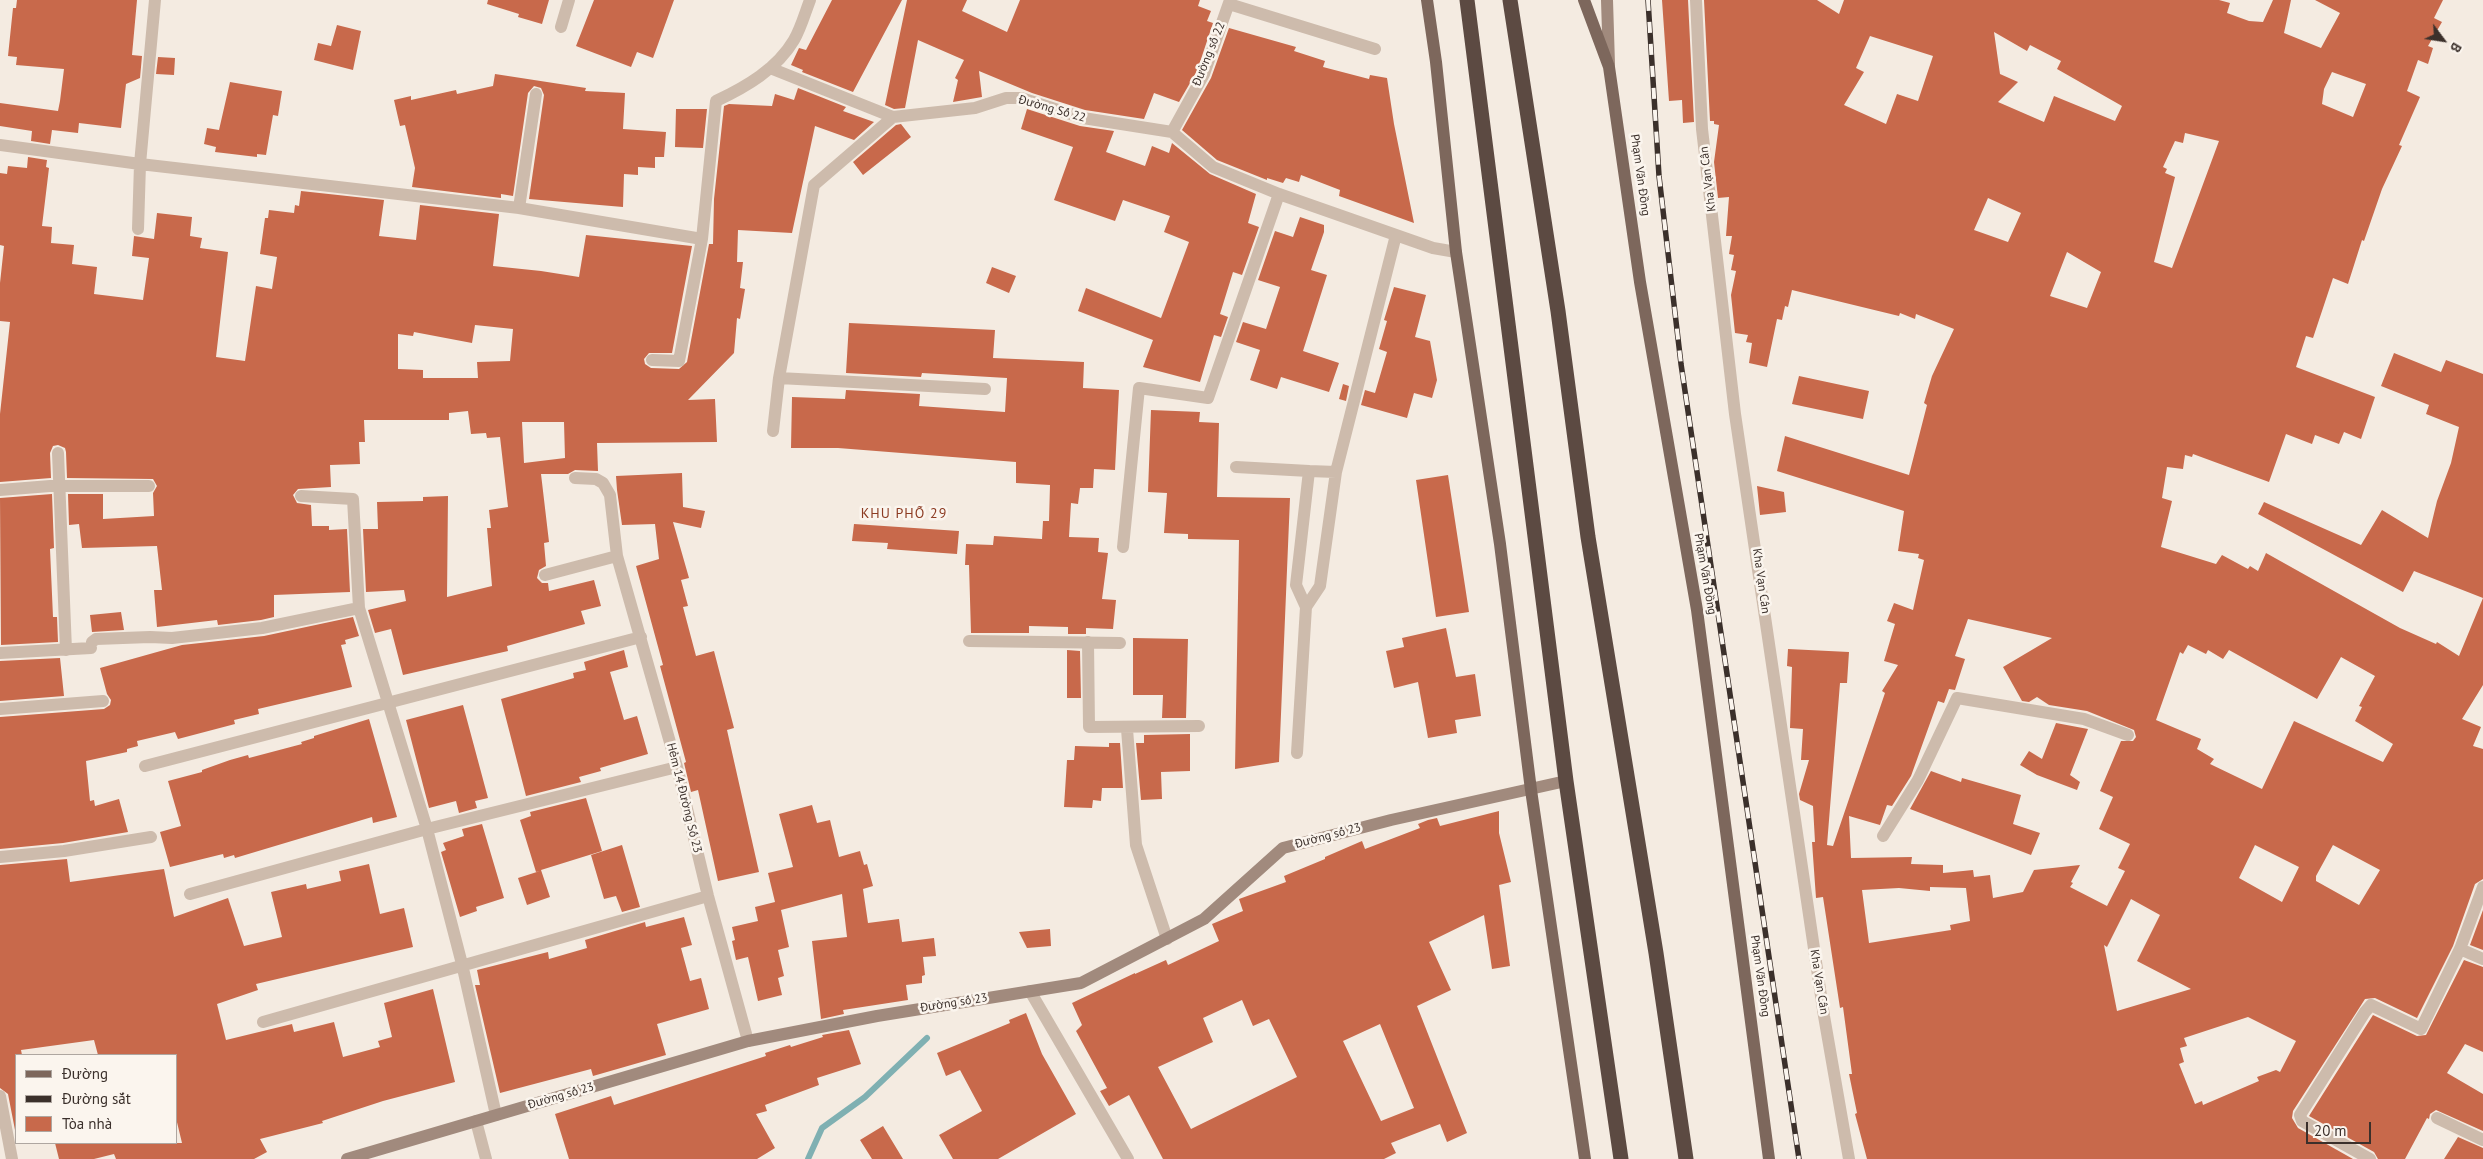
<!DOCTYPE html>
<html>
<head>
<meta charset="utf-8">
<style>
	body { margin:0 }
	#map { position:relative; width:2483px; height:1159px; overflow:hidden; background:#f4ebe1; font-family:"PT Sans",sans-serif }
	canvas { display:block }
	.legend { position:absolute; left:15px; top:1054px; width:162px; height:90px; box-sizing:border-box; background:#fbf5ee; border:1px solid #aea6a0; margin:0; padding:6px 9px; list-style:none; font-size:15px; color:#3b302b }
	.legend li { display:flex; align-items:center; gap:10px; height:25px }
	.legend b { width:25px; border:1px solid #aea6a0 }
	.north { position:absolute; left:2418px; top:15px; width:50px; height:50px; -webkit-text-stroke:4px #fbf5ee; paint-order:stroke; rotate:121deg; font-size:14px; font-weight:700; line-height:20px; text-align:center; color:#3b302b }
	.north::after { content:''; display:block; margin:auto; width:18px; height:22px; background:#3b302b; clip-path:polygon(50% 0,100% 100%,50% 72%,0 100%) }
	.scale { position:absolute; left:2306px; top:1122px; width:65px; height:22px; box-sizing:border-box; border:2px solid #3b302b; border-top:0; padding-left:6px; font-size:15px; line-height:18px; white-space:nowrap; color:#3b302b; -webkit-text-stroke:4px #fbf5ee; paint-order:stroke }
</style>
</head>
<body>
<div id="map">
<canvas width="2483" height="1159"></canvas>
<ul class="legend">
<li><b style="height:6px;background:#7d675c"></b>Đường</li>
<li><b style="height:6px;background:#3b302b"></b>Đường sắt</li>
<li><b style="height:14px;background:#c8694b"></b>Tòa nhà</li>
</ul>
<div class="north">B</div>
<div class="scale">20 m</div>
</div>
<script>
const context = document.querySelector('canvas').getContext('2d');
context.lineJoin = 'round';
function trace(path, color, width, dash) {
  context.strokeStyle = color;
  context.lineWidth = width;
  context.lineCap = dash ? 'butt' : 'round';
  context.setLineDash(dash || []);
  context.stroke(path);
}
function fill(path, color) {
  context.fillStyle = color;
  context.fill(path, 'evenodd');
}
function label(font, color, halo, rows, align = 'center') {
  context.font = font + ' "PT Sans",sans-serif';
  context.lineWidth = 5;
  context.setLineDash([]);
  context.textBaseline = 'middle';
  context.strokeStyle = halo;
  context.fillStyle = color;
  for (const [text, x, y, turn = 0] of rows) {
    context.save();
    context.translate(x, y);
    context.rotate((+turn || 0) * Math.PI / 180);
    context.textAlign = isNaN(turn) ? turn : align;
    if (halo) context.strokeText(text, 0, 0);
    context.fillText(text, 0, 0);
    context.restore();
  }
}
const stream = new Path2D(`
	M808,1159L822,1128L865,1097L927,1038`);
const building = new Path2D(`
	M17,0H137L132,55L142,56L140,78L126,84L121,128L79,123L78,133L52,130L50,144L31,141L32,131L0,126V103L58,111L60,101L64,69L16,65L17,57L8,56L13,8H16Z
	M488,0H549L542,24L518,17L519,14L487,4Z
	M594,0H674L653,58L637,52L631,67L576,46Z
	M832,0H902L853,92L802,72L803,70L791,65L799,48L806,50Z
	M907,0H967L962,11L1007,32L1020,0H1200L1198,6L1211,11L1207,21L1213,23L1197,71L1179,102L1154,93L1144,119L1085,110L1032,93L979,71L982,97L953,102L958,80L955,78L964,60L918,40L905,108L894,109L885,105Z
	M1662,0H1688L1694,122L1683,123L1682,100L1669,101Z
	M1704,0H1817L1839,14L1844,0H2219L2230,3L2227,13L2249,21L2263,22L2273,0H2291L2284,33L2321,48L2340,13L2315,0H2443L2434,18L2442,22L2428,46L2433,48L2428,64L2418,60L2407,91L2420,97L2399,145L2402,146L2382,189L2364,241L2362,240L2348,284L2333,278L2313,338L2306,336L2296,367L2375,397L2361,439L2344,432L2339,444L2315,435L2312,444L2286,434L2269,482L2193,454L2192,457L2185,455L2183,469L2167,467L2162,498L2172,501L2161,547L2216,564L2222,555L2248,569L2250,566L2258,571L2266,553L2400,628L2436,644L2437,642L2459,656L2483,598L2414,571L2403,592L2258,514L2264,502L2361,545L2382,510L2428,538L2437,501L2451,463L2459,427L2426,414L2429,405L2381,386L2394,353L2441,372L2446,360L2483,374V685L2462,719L2481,727L2473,746L2483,749V879L2475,884L2453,946L2417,1018L2375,998L2365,999L2293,1111L2292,1118L2298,1128L2353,1159H1867L1855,1114L1857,1113L1849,1074H1852L1843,1007L1840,1008L1823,897L1816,898L1812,842H1815L1813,806L1800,800L1799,794L1809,760H1801L1803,729L1790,728L1792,667L1787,666L1788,649L1849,652L1847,683H1840L1827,845L1833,846L1885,693L1882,691L1898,665L1884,661L1895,624L1887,621L1894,603L1913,610L1924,560L1918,558L1919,554L1898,551L1904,511L1777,471L1785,436L1909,475L1927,405L1924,403L1932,376L1954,329L1916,314L1915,319L1900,313L1899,316L1792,290L1788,307L1785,306L1782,320L1777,319L1767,367L1749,363L1752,343L1746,342L1748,335L1735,333L1731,295L1736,271L1731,270L1734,255L1729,254L1732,236H1726L1729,197L1718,198L1714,162L1719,125L1714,124V121H1710ZM1994,32L2027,51L2030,45L2061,61L2057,69L2122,106L2115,121L2054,96L2044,122L1998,102L2018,82L2000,74ZM1870,36L1933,56L1918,101L1897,94L1886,124L1844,105L1864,72L1856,68ZM2332,72L2366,84L2353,117L2322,104L2324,89ZM2185,133L2219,141L2172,268L2154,262L2175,177L2165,173L2167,169L2163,167L2175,141L2183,143ZM1988,198L2021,213L2008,242L1974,230ZM2067,252L2101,272L2087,308L2050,296ZM1968,619L2052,638L2003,667L2022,701L2029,702L2037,697L2049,705L2087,711L2134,730L2136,737L2133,741H2121L2100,791L2113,797L2099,829L2130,844L2118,868L2125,871L2107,906L2070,887L2073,883L2071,882L2080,865L2034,870L2023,892L1993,898L1990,875L1974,877L1973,870L1943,873V865L1911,864L1912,857L1851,858L1849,816L1880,825L1887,805L1892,806L1911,776L1938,701L1944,703L1949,689L1955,690L1965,659L1955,656ZM2188,645L2206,654L2208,650L2223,659L2229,650L2317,699L2341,657L2375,676L2359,706L2362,707L2355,721L2393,744L2383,762L2294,721L2262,789L2210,764L2214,759L2197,749L2201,739L2156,720L2180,652L2183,654ZM2255,845L2299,867L2282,902L2239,878ZM2333,845L2380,870L2359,905L2316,881V876ZM1930,887L1966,888L1970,921L1950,925L1951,930L1869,943L1862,890L1899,888L1930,891ZM2131,899L2160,915L2137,961L2191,989L2117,1011L2104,945L2107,947ZM2248,1017L2296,1041L2280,1072L2276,1070L2257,1077L2259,1081L2203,1105L2202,1101L2195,1104L2179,1064L2184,1062L2180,1048L2187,1046L2184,1038Z
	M337,25L361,31L353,70L314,60L318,43L331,46Z
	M1229,28L1296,47L1294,51L1325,61L1323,67L1369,79L1370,75L1387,78L1394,124L1414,223L1339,196L1340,190L1301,175L1299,182L1286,178L1283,183L1267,178V180L1217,160L1182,130L1211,78Z
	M158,57L175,58L174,75L156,74Z
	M495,74L586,88L585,91L625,93L623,129L666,132L664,157H655V168L638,167V175L624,174L623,207L529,199L544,95L541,88L534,86L528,93L513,196L501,194V198L412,187L415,168L405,125L400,126L394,100L411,96V100L456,90L457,94L493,86Z
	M230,82L282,91L278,116L273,115L266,155L257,154V157L215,152L216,147L204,144L207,128L219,130Z
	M798,88L846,107L843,111L874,122L854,140L815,126L792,233L738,230L737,262H743L740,288L745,289L740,319L737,318L734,353L688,400L715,399L717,442L597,443L598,471L575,470L568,474H541L549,542L544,543L546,566L539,570L537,578L542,583H548L549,591L594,580L601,606L581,611L585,624L507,646L508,651L403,675L391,629L375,633L368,610L406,601L404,590L366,592L363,529H378L377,502L423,501V497L448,496L447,597L492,586L487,528H491L489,510L508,507L500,437L487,438L486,433L471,434L468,411L449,413V420H364L365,442H359L360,464L330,465L331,487L298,489L293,495L297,503L311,505L312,526H329V530L347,529L350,592L274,595V617L261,620L218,625L217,620L157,627L154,590H162L157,546L82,548L79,524L69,525L68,494H103V519L154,516L153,493L157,486L153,479L67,478L66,452L65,448L58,445L53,446L50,453L51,478L0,482V414L10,322L0,321V283L4,246L0,245V173L7,174L8,166L27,168L28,157L47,160L46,167L49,168L42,226L52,227L51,243L74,245L72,264L97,267L94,294L143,300L149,258L132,256L134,236L154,239L157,213L192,217L190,236L202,238L200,248L228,252L216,357L245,361L256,286L272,289L277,257L260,254L265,218H268L269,210L294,213L295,205L299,206L301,191L384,200L379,236L416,240L420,205L499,214L493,266L541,271L579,277L586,235L692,246L672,353H649L644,359L645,364L651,368L679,369L687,362L709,244H713L714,199L724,106L729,104L772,106L775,94L794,100ZM475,325L513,329L510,361L477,362L478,378H423V370L398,369V334L413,336L414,332L472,343ZM522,422H564L565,458L524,463Z
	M676,109H707L703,148L675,147Z
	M1027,109L1080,126L1114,131L1106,152L1145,166L1152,146L1169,153L1172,143L1210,174L1256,194L1248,223L1259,227L1242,275L1233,272L1220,314L1228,317L1221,337L1214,335L1200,382L1143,367L1153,340L1078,311L1086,288L1161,318L1189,242L1164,232L1170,216L1123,200L1115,221L1054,200L1073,147L1021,129Z
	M901,124L911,137L863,175L853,162L896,125Z
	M1300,217L1324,225V232L1311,270L1327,275L1303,351L1339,363L1329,392L1281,377L1277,389L1250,380L1260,350L1236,342L1243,322L1266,329L1280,287L1258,280L1275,231L1293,237Z
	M992,267L1016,276L1009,293L986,283Z
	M1394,287L1426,295L1415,337L1430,341L1437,380L1432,398L1414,393L1407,418L1361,405L1365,390L1375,393L1387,352L1379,349L1387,321L1384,320Z
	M849,323L995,330L993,358L1084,362L1083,388L1119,390L1115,470L1094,469L1093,488H1080L1078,504L1071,503L1069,537L1099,538L1098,552L1108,553L1102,599L1116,600L1113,629L1086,628V634H1068V627L1029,626V633H971L969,565H965L966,544L993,545L994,536L1042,539L1043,521H1049L1050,485L1016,483V462L838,448H791L792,397L845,399L846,390L920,394L919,406L1005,412L1007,378L922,373L921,377L846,373Z
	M1799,376L1869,391L1863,419L1792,404Z
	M1343,384L1349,386L1346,401L1339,399Z
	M1151,410L1200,412L1199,422L1219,423L1217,497L1290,498L1279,762L1235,769L1239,540L1188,539V534L1164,533L1167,493L1148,492Z
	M682,473L683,507L705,511L701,528L673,522L689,578L681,580L688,606L683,607L696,656L714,651L734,728L727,730L759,872L718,881L698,790L691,792L684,763L686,762L660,666L663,665L636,566L659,559L655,524L622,525L617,490L616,476Z
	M1448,475L1469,612L1436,617L1416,480Z
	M1757,486L1784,492L1786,512L1760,515Z
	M52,494L54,548L50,549L53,617H57L58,642L1,645L0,498Z
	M854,524L959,531L957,554L887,549L888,543L852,541Z
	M121,612L124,630L92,632L90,615Z
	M353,617L359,636L345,640L346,644L341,645L352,687L258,709L259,714L234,720L235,724L178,739L175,732L137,741L138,746L127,749V752L86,761L90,801L94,800L95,806L119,799L128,832L63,843L0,849V717L104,709L110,705L111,700L107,694L100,668L182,645L264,636Z
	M1446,628L1456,677L1475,674L1481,716L1455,720L1457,733L1428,738L1418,682L1394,688L1386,651L1404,647L1402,638Z
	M1133,638L1188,639L1186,718H1162L1163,695H1133Z
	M624,650L628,667L610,672L624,720L637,716L648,754L600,768L601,771L579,777L581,782L526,796L501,699L574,678L573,673L586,670L584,662Z
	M1067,650L1080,651L1081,698H1067Z
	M60,658L64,696L0,701V661Z
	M463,705L488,798L475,801L477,808L459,813L456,801L429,808L406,720Z
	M369,719L397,817L373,823L372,817L235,858L234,855L224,858L223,854L170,867L160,832L181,826L168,781L202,772V770L230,760L248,755L249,758L302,744L301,742L314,738V736Z
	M2056,723L2088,729L2070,775L2080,782L2077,790L2037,775L2020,765L2029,751L2042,759Z
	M1190,734V771L1161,772L1162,799L1141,800L1136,743H1144V735Z
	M1109,743H1120L1123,788H1102L1101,801L1093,800L1092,808L1064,807L1067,760H1074L1075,746L1109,747Z
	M1931,771L1961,782L1962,778L2021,795L2013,824L2040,833L2031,855L1910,809Z
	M586,798L602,851L541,870L550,897L527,905L518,878L540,871L536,872L520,820L531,816L530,812Z
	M812,805L817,823L830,820L839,857L860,851L864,865L867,864L873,886L863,889L868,923L899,919L902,942L934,938L936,956L923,957L925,975L922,976V983L906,985L908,1000L843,1010L844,1014L821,1019L812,941L847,937L842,894L781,910L789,947L778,950L784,976L778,978L782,995L758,1001L748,957L736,960L732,941L735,940L732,927L758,921L755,907L775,902L768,873L793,867L779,814Z
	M1499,811V833L1511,882L1499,885L1510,966L1492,969L1484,915L1429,942L1451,990L1417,1006L1467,1133L1447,1142L1440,1124L1391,1143L1396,1153L1384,1159H1163L1129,1095L1109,1106L1100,1091L1107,1088L1076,1031L1082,1025L1072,1003L1135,973V974L1166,960L1168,965L1219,941L1212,924L1243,911L1239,899L1286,882L1284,876L1325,859V857L1362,841L1365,849L1420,828L1418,824L1428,820L1437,818L1440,826ZM1242,1000L1253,1026L1269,1019L1297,1077L1191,1129L1158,1067L1213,1042L1203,1018ZM1380,1024L1414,1108L1381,1121L1343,1041Z
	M482,824L504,898L476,907L477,911L460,917L441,852L446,850L443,843L464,836L462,829Z
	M622,845L640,907L622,912L616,896L604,899L591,855Z
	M67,859L70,882L164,869L174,917L228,898L244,946L282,937L271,892L306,884L307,889L341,881L339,871L369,864L380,914L404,908L413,947L256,984L258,990L217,1004L226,1040L292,1024L294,1032L334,1022L343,1057L380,1047L378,1041L392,1037L384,1003L433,989L455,1082L383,1101L322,1121L323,1123L260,1139L267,1152L254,1159H116L114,1154L94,1159H59L55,1143H182L176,1118V1055H98L94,1040L21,1050L22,1055H16L15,1130L8,1094L0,1088V865Z
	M2483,910V950L2470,945Z
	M684,917L692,945L681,948L690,981L701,978L709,1009L657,1024L666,1055L593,1076L591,1069L500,1093L475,985H480L477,970L548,952L549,959L587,948L585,940L645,922L646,927Z
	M1050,929L1051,946L1027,948L1019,932Z
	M2464,960L2483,967V1052L2465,1044L2447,1073L2483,1094V1131L2436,1110L2430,1114L2429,1119L2427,1118L2405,1159H2378L2374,1152L2309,1116L2373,1015L2417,1036L2426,1035Z
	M1026,1013L1042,1054L1076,1114L998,1159H953L939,1135L982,1111L960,1070L946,1076L937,1053L1010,1023L1009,1020Z
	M849,1030L861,1064L817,1078L819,1085L765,1105L767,1111L756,1114L775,1148L757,1159H569L555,1114L611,1096L614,1105L766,1056L765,1053L790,1045L791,1047L823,1037L822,1035Z
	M883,1126L903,1159H872L860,1140Z
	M2458,1137L2483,1148V1159H2444Z`);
const street = new Path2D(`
	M1696,0L1702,129L1735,414L1824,1016L1849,1159
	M1229,4L1375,49
	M561,27L569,0
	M770,68L893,117
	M1172,132L1204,74L1230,0
	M0,145L140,164L155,0
	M519,208L536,94
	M138,229L140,164L519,208L702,239
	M652,360L679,361L702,239L716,101C746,87 777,69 794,40C801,28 805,13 810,0
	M779,378L985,389
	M773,431L779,378L814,185L893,117L975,108L1006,98H1021L1083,118L1172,132L1213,167L1279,194L1433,248L1456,252
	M58,453L66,650
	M1236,467L1309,471
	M575,478L596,479L603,483L610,495L617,556L677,767L708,896L748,1041
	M0,490L50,486H149
	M301,496L353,499L359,608L427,829L462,964L496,1115
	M1123,547L1139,388L1208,398L1279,194
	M545,575L617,556
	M1306,607L1296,585L1309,471L1336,472
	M969,641L1120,643
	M92,642L96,639L150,637L172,638L262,628L359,608
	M1088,642L1089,727L1199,726
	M0,653L91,648
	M0,709L103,701
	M1127,729L1136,845L1167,939
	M1297,753L1306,607L1320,586L1336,472L1396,235
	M145,766L641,637
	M1883,836L1918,780L1957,698L2084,719L2128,735
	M0,857L64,851L151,837
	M190,894L427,829L677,767
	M2460,949L2483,959
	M1030,991L1128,1159
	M263,1022L708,896
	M0,1096L12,1159
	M2437,1118L2483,1140
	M476,1121L486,1159
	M2370,1159L2302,1121L2300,1115L2365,1012L2371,1005L2421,1029L2460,949L2483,887`);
const secondary = new Path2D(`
	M1607,0L1609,64
	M347,1159L748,1041L877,1016L1081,983L1204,919L1283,848L1391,820L1566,781`);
const primary = new Path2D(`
	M1427,0L1436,62L1456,252L1500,544L1531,790L1585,1159
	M1584,0L1609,67L1640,282L1697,610L1769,1159`);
const highway = new Path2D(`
	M1467,0L1566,781L1621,1159
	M1510,0L1558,311L1588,537L1656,953L1686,1159`);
const rail = new Path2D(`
	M1648,0L1659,176L1681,364L1799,1159`);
const streetNames = [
	["Đường số 22",1209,54,-68],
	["Đường Số 22",1052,109,16],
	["Phạm Văn Đồng",1640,175,82],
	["Kha Vạn Cân",1708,179,-97],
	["Phạm Văn Đồng",1705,574,80],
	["Kha Vạn Cân",1761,581,82],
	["Hẻm 14 Đường Số 23",684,798,76],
	["Đường số 23",1328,836,-15],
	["Phạm Văn Đồng",1760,976,82],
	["Kha Vạn Cân",1819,982,81],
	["Đường số 23",954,1003,-9],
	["Đường số 23",561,1096,-16]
];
const neighbourhoodNames = [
	["KHU PHỐ 29",904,514]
];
trace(stream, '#7fb0b2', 6);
fill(building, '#c8694b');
trace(street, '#cdbbac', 12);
trace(secondary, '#a18a7d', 12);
trace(primary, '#7d675c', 12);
trace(highway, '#5c4a42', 15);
trace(rail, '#3b302b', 5.5);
trace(rail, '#fbf5ee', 4, [11]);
label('12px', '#3b302b', '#fbf5ee', streetNames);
context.letterSpacing = '1px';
label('14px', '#8c3b22', '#fbf5ee', neighbourhoodNames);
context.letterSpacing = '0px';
</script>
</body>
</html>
